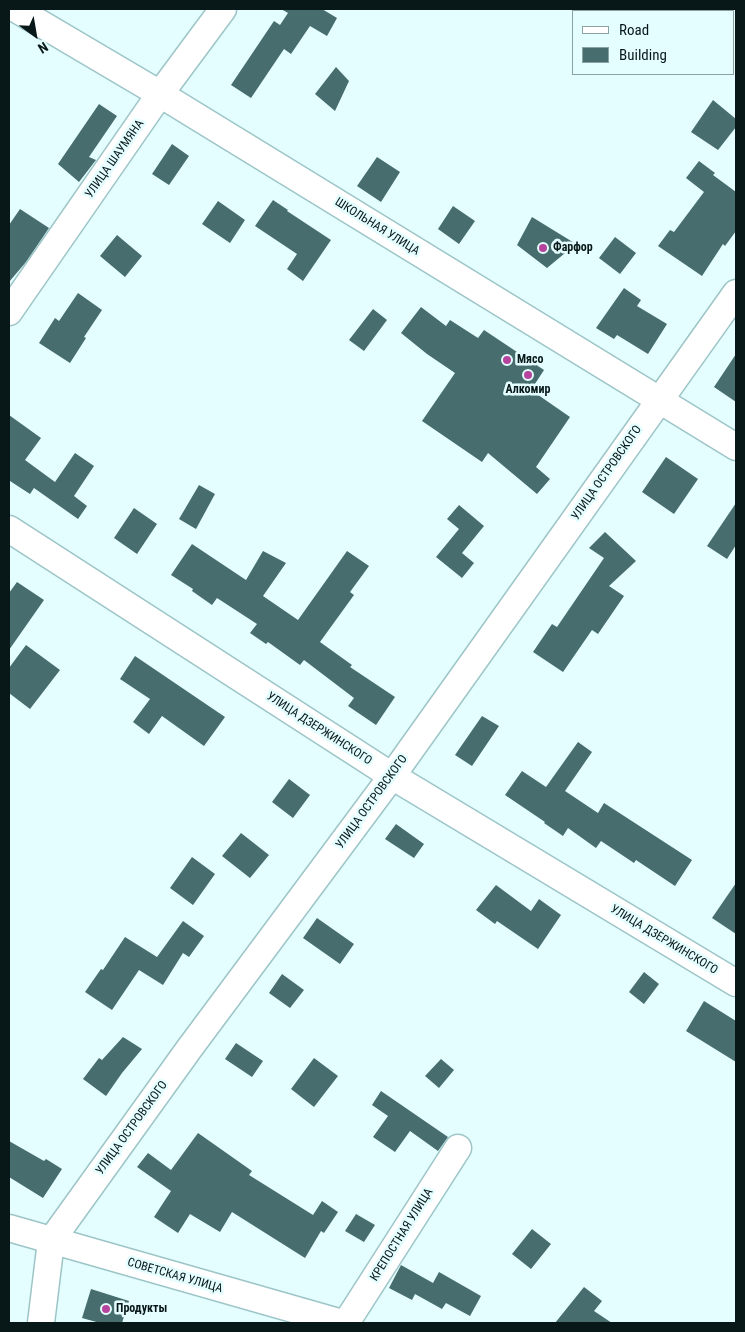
<!DOCTYPE html>
<html>
<head>
<meta charset="utf-8">
<style>
	body { margin:0 }
	#map { position:relative; width:745px; height:1332px; overflow:hidden; background:#e4fdfe; font-family:"Roboto Condensed",sans-serif }
	canvas { display:block }
	.frame { position:absolute; inset:0; border:10px solid #081718; pointer-events:none }
	.legend { position:absolute; left:572px; top:10px; width:162px; height:65px; box-sizing:border-box; background:#e4fdfe; border:1px solid #8ca1a2; margin:0; padding:6px 9px; list-style:none; font-size:15px; color:#081718 }
	.legend li { display:flex; align-items:center; gap:10px; height:25px }
	.legend b { width:25px; border:1px solid #8ca1a2 }
	.north { position:absolute; left:10px; top:10px; width:50px; height:50px; -webkit-text-stroke:4px #e4fdfe; paint-order:stroke; rotate:148deg; font-size:14px; font-weight:700; line-height:20px; text-align:center; color:#081718 }
	.north::after { content:''; display:block; margin:auto; width:18px; height:22px; background:#081718; clip-path:polygon(50% 0,100% 100%,50% 72%,0 100%) }
</style>
</head>
<body>
<div id="map">
<canvas width="745" height="1332"></canvas>
<div class="frame"></div>
<ul class="legend">
<li><b style="height:6px;background:#fff"></b>Road</li>
<li><b style="height:14px;background:#476d6f"></b>Building</li>
</ul>
<div class="north">N</div>
</div>
<script>
const context = document.querySelector('canvas').getContext('2d');
context.lineJoin = 'round';
function fill(path, color) {
  context.fillStyle = color;
  context.fill(path, 'evenodd');
}
function trace(path, color, width, dash) {
  context.strokeStyle = color;
  context.lineWidth = width;
  context.lineCap = dash ? 'butt' : 'round';
  context.setLineDash(dash || []);
  context.stroke(path);
}
function label(font, color, halo, rows, align = 'center') {
  context.font = font + ' "Roboto Condensed",sans-serif';
  context.lineWidth = 5;
  context.setLineDash([]);
  context.textBaseline = 'middle';
  context.strokeStyle = halo;
  context.fillStyle = color;
  for (const [text, x, y, turn = 0] of rows) {
    context.save();
    context.translate(x, y);
    context.rotate((+turn || 0) * Math.PI / 180);
    context.textAlign = isNaN(turn) ? turn : align;
    if (halo) context.strokeText(text, 0, 0);
    context.fillText(text, 0, 0);
    context.restore();
  }
}
const building = new Path2D(`
	M281,9H322L337,18L327,36L310,26L291,54L284,49L251,98L231,85L274,21L280,25L288,13Z
	M336,67L349,81L335,111L315,94Z
	M713,100L736,119V127L718,150L691,132Z
	M99,104L117,116L89,157L96,160L79,182L58,164Z
	M172,144L189,156L169,185L152,174Z
	M377,157L400,172L381,202L357,186Z
	M699,161L715,173L713,175L736,192V231L725,246L723,244L702,276L658,246L670,230L674,232L704,192L686,178Z
	M273,200L288,210L287,211L331,240L303,281L287,269L297,254L255,226Z
	M218,201L245,220L230,243L202,224Z
	M453,206L475,221L459,244L438,229Z
	M20,209L49,228L26,262L9,282V225Z
	M532,217L576,244L547,268L517,245Z
	M117,235L142,256L125,277L100,256Z
	M615,237L636,253L620,274L599,258Z
	M624,288L641,300L637,306L667,324L648,354L617,335L614,339L596,328Z
	M78,293L102,310L84,337L86,338L70,363L39,343L55,318L59,321Z
	M421,307L446,326L450,320L478,338L484,330L544,370L531,390L570,417L536,467L550,479L537,494L488,453L482,462L422,421L455,373L427,354L401,333Z
	M373,309L387,320L364,351L349,340Z
	M736,354V402L714,387Z
	M9,415L41,438L25,460L55,482L75,453L94,466L74,496L87,506L78,519L34,488L30,494L10,481L9,482Z
	M666,457L698,479L674,514L642,492Z
	M199,485L215,494L196,529L179,519Z
	M736,503V545L727,559L707,546Z
	M459,505L484,526L462,553L474,563L462,578L436,557L459,529L447,519Z
	M134,508L157,524L137,554L114,538Z
	M605,532L636,561L609,586L624,596L598,634L592,630L563,672L533,652L552,624L557,627L604,558L589,548Z
	M192,544L246,580L263,551L286,563L263,596L298,620L347,551L369,566L350,592L354,595L320,642L352,665L350,667L395,697L376,725L348,706L354,698L304,660L300,665L268,642L266,644L250,633L257,624L217,598L212,605L192,591L193,589L171,575Z
	M17,582L44,600L9,650V593Z
	M26,645L60,670L30,709L9,693V668Z
	M135,656L225,717L204,746L162,716L149,734L133,722L150,699L120,679Z
	M482,716L499,726L472,766L455,755Z
	M578,742L592,752L565,791L598,813L604,803L692,860L675,886L636,860L634,863L601,841L596,848L568,828L563,836L544,823L545,822L505,795L522,771L546,787Z
	M289,779L310,795L293,818L272,802Z
	M396,824L424,844L414,858L385,839Z
	M241,833L269,855L250,878L222,856Z
	M192,857L215,874L193,905L170,888Z
	M736,883V934L712,918Z
	M496,885L531,911L539,899L561,915L538,949L497,921L495,924L476,910Z
	M317,918L354,944L340,964L303,938Z
	M183,921L204,936L189,957L183,953L163,985L139,970L112,1010L85,992L101,969L103,970L125,937L157,957Z
	M644,972L659,984L644,1004L629,992Z
	M282,974L304,990L290,1008L269,993Z
	M704,1001L736,1021V1062L686,1031Z
	M123,1037L142,1049L122,1073L106,1096L83,1079L99,1058L102,1060Z
	M236,1043L263,1061L252,1077L225,1059Z
	M314,1058L338,1076L314,1107L291,1089Z
	M441,1059L454,1070L439,1088L425,1076Z
	M381,1091L448,1137L438,1151L410,1131L395,1152L373,1137L388,1116L372,1105Z
	M198,1133L252,1171L249,1175L313,1215L322,1201L338,1212L324,1233L321,1231L305,1258L232,1212L220,1232L190,1214L178,1233L154,1217L171,1191L137,1167L148,1153L171,1170Z
	M9,1141L44,1161L46,1159L62,1169L43,1198L9,1177Z
	M356,1214L375,1225L364,1242L345,1231Z
	M532,1229L551,1244L531,1269L512,1254Z
	M401,1265L433,1283L439,1272L481,1296L470,1316L446,1303L442,1309L415,1294L412,1300L389,1288Z
	M584,1287L602,1301L594,1311L612,1323H555Z
	M91,1289L129,1301L122,1323H100L82,1318Z`);
const minor = new Path2D(`
	M16,9L160,94L736,447
	M9,312L160,94L223,9
	M9,529L392,776L736,983
	M9,1228L342,1323
	M41,1323L51,1241L189,1049L392,776L736,293
	M346,1323L458,1148`);
const markers = [
	[543,248,5,"#b6449f"],
	[507,360,5,"#b6449f"],
	[528,375,5,"#b6449f"],
	[106,1309,5,"#b6449f"]
];
const streetNames = [
	["УЛИЦА ШАУМЯНА",115,159,-55],
	["ШКОЛЬНАЯ УЛИЦА",377,227,32],
	["УЛИЦА ОСТРОВСКОГО",607,473,-55],
	["УЛИЦА ДЗЕРЖИНСКОГО",319,729,33],
	["УЛИЦА ОСТРОВСКОГО",372,802,-54],
	["УЛИЦА ДЗЕРЖИНСКОГО",664,940,31],
	["УЛИЦА ОСТРОВСКОГО",132,1128,-54],
	["КРЕПОСТНАЯ УЛИЦА",402,1235,-58],
	["СОВЕТСКАЯ УЛИЦА",175,1276,16]
];
const poiNames = [
	["Фарфор",553,248],
	["Мясо",517,360],
	["Алкомир",528,390,"center"],
	["Продукты",116,1309]
];
fill(building, '#476d6f');
trace(minor, '#9dc5c7', 29);
trace(minor, '#fff', 26);
for (const [x, y, r, color] of markers) {
  const dot = new Path2D();
  dot.arc(x, y, r, 0, 2 * Math.PI);
  context.fillStyle = color;
  context.fill(dot);
  trace(dot, '#e4fdfe', 2);
}
label('12px', '#081718', '#e4fdfe', streetNames);
label('bold 12px', '#081718', '#e4fdfe', poiNames, 'left');
</script>
</body>
</html>
